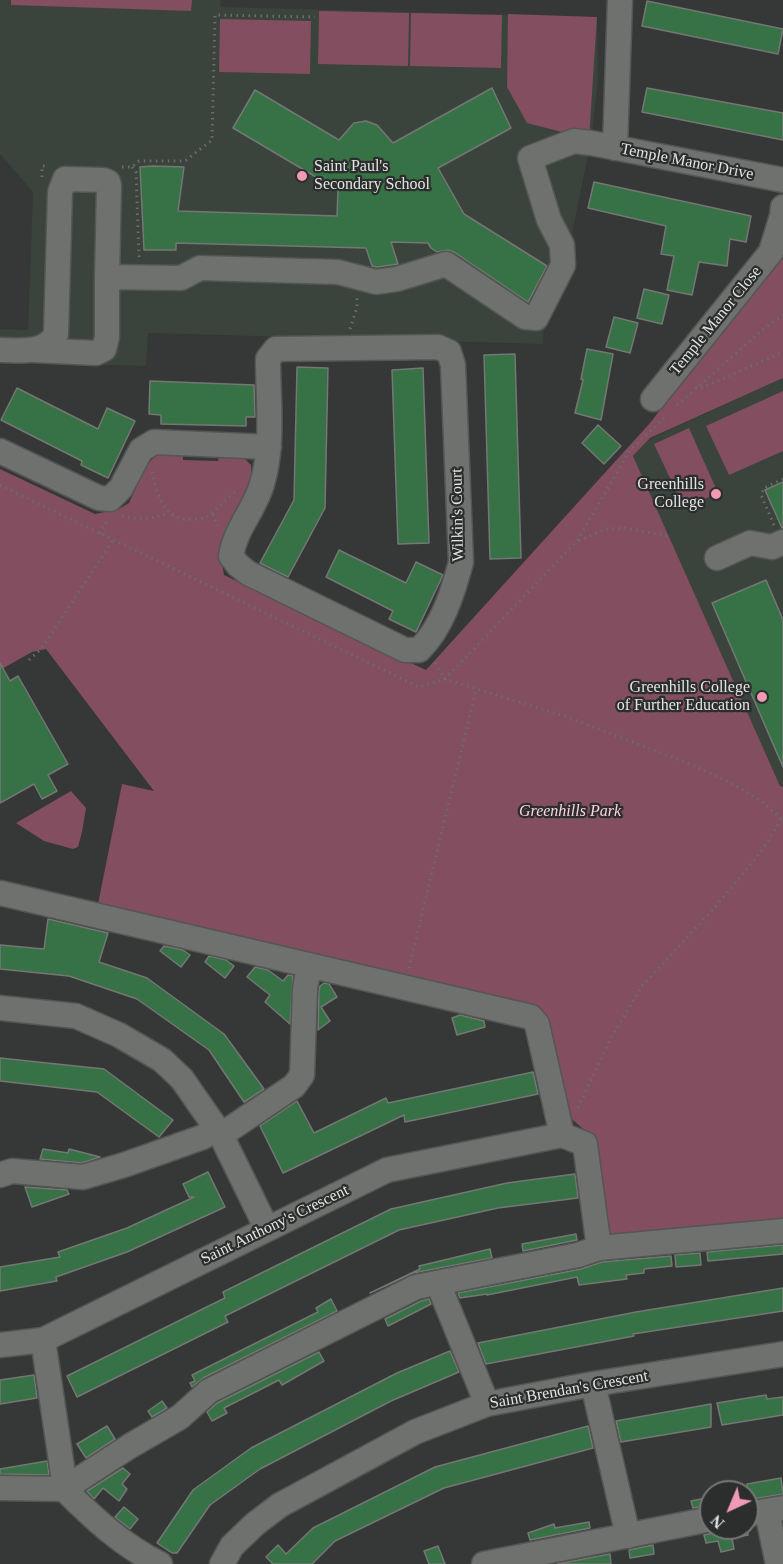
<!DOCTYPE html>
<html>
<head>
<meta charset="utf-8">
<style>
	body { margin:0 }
	#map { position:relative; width:783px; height:1564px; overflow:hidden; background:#353836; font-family:Georgia,serif }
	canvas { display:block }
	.north { position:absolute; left:699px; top:1480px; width:60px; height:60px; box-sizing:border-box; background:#2b2e2c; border:2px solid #757775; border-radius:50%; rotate:224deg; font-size:16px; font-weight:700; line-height:24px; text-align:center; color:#e3e4e3 }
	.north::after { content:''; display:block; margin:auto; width:21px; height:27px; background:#f09ab6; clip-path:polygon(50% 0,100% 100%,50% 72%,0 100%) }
</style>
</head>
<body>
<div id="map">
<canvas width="783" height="1564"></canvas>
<div class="north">N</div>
</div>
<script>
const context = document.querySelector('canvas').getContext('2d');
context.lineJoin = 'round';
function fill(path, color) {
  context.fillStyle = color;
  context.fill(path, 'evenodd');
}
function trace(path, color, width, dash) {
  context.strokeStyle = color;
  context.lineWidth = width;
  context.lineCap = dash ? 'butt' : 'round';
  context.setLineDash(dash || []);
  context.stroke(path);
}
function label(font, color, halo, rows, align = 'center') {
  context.font = font + ' Georgia,serif';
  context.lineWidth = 4.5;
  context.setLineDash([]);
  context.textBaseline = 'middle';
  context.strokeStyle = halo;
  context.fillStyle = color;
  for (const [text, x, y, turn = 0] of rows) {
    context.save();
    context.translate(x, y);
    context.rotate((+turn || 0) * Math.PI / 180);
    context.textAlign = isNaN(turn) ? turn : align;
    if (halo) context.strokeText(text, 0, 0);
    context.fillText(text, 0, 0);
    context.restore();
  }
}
const built = new Path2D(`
	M0,0H220L221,7L597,17L598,78L592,136L565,268L543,333V344L148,333L146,366L0,362V329L28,330L33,192L0,154Z
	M783,378V787L780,786L700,609L633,456L650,439Z`);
const green = new Path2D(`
	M11,0H192L191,11L11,5Z
	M319,11L409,13L408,66L318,64Z
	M411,13L502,15L501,68L410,66Z
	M508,14L597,17L589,139L527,123L507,87Z
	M220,19L311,21L310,74L219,72Z
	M783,245V378L650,438L633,456L780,786L783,787V1222L606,1243L591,1136L566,1114L542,1020L97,909L122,784L154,791L46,649L32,652L0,670V469L95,514L119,509L129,503L146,466L156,455L183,454V460L218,461L219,456H242L251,465L252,479L224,535L220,551L224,575L426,670L650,423L779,256Z
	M783,391V451L729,475L706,426Z
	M689,428L718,493L684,508L654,444Z
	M71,791L86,808L82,832L78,847L73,849L44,841L16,823Z`);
const building = new Path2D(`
	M647,1L783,29L778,54L642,26Z
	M492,88L511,128L438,168L464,214L547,266L528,302L454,252L448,250L437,252L431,248L428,243L391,242L398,264L377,267L372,266L366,248L176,243V250H144L140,167L153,166L184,167L178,211L337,216L338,190L233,128L255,90L339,140L354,123L366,121L377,125L393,143Z
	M647,88L783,113V140L642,112Z
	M594,182L751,216L746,242L730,239L727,266L699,262L692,295L667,290L674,256L661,254L666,226L588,208Z
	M644,289L669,295L662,324L637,318Z
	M614,317L638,323L630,353L606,347Z
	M587,349L613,354L601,420L575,413L583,380L581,379Z
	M515,354L521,558L490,559L484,355Z
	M297,367L328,368L325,508L288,577L260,563L294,500Z
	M423,368L429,543L398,544L392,370Z
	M150,381L254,385L255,417H246V426L161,424V415L149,414Z
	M17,388L98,429L107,408L135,421L108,478L81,465L82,461L1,420Z
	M598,425L621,446L604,464L582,443Z
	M783,482V528H782L765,490Z
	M339,550L406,583L416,562L443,575L416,632L389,619L393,611L326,577Z
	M766,580L783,620V767L712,603Z
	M0,663L10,681L18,676L68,764L48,775L57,791L42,799L34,784L0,803Z
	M48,919L108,933L99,962L147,978L224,1034L264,1089L244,1102L209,1050L137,999L69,976L0,969V945L44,949Z
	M164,946L183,950L190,955L181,967L160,951Z
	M209,956L226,960L234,966L225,978L205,962Z
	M255,967L268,970L283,981L288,975L293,976L290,1024L265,1002L270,995L247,977Z
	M324,983L329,984L337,997L321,1007L330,1021L318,1030L319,990L320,986Z
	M460,1015L484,1021L485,1027L457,1035L452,1018Z
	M0,1058L104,1069L173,1120L159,1137L97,1092L0,1081Z
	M533,1072L538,1094L405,1122L404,1115L283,1173L260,1126L297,1101L314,1133L386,1098L388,1103Z
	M43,1149L68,1153L69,1149L100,1157L82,1163L40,1159Z
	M208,1172L225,1207L127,1252L56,1277L57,1281L0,1291V1267L60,1257L58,1252L127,1228L190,1199L194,1197H189L183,1184Z
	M575,1174L578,1198L498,1208L399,1230L225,1316L228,1322L77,1397L67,1376L225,1298L223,1292L391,1209L507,1183Z
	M25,1187L67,1190L69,1194L32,1207Z
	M576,1234L577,1240L523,1251L522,1244Z
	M783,1245V1254L708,1261L707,1252Z
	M490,1249L492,1258L413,1273L370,1293L420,1269L419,1266Z
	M700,1253L701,1265L676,1267L675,1255Z
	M671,1256L672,1266L644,1269V1273L626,1275L627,1279L579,1285L577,1277L487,1295V1294L460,1298L458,1293L581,1269L602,1262Z
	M783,1288V1311L633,1334L634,1336L486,1364L478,1343L636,1312Z
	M331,1299L337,1311L203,1378L192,1387L190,1383L195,1381L192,1375L318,1312L316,1308Z
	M429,1299L431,1304L388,1326L385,1319L421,1301Z
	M450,1351L459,1372L391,1401L260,1469L210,1505L177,1553H172L157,1543L193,1490L251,1448L397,1373Z
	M319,1352L324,1361L282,1385L279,1380L224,1408L227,1413L212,1421L207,1412L217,1403Z
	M34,1375L37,1398L0,1404V1380Z
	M766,1395L767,1399L783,1397V1415L722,1425L717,1403Z
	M162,1401L167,1408L152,1417L148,1411Z
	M711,1404V1427L621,1442L616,1421Z
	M107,1426L115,1439L86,1458L77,1444Z
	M588,1426L593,1448L444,1488L335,1541L312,1564H273L266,1557L278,1545L286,1554L313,1528L435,1467Z
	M47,1461L49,1475L0,1474V1469Z
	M123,1468L130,1474L122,1484L127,1489L119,1501L103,1488L94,1499L87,1491Z
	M781,1478L783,1494L747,1500V1484Z
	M711,1497V1505L693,1508L691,1501Z
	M124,1507L138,1519L130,1529L115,1517Z
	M589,1522L590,1528L530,1540L528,1533L554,1524L555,1528Z
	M722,1528H747L748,1535L732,1538L734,1549L721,1552L718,1541L706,1543L704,1535L714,1533Z
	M653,1545L654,1554L630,1558L629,1550Z
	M438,1546L445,1564H429L424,1551Z
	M610,1554L611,1564H557Z`);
const path = new Path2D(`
	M122,167H132L139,161H185L212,140L215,15L315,17
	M132,167L136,172L139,258
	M42,177V166H49
	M350,329L357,307V298
	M696,387L699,389L783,352
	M677,405L765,328L783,315
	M152,472C156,490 161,513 182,519C189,520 199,519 206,518L235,492
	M0,485L419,687L445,679L577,541L630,450L664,418
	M213,514L218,526
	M122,516C140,520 152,519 169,513
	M774,525L761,495L764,488L783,479
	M100,534L108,520
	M579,541L605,529L625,528L669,536
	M29,660L42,648L113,540
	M435,663L445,679L567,717L690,764L729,782L760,800L783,820
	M409,968L476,690
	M578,1108L610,1040L642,986L717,905L760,853L781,820`);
const minor = new Path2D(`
	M615,148L620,0
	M438,347L449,352L453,365L461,562C453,592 442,628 419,650H405L248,573L238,565L231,556C235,529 255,509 262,484C274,444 268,400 268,359L276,349Z
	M0,350C20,350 45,355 56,334L60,192L65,179L103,180L108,182L109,186L107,277L181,278L200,268L338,272L376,282L397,279L446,264L525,317L536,318L563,265L562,245L549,220L530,158L574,141L591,143L783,180
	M33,350L96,353L104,349L107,337V277
	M653,399L771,252L782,216L783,207
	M0,451L99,498L110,499L121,488L141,450L154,442L269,447
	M717,558L750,543L772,547L783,542
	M0,893L531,1017L537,1024L562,1135
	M0,1008L76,1016L119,1035L162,1060L182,1079L221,1135L267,1229
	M221,1135L294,1086L302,1075L305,989L309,966
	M0,1175L12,1171L83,1177L124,1165L203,1137L216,1128
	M599,1248L783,1231
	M438,1283L487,1404
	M43,1340L63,1474L64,1489C93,1518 123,1546 160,1564
	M0,1345L43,1340L387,1170L562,1135
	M593,1384L628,1536
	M0,1488L64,1489L130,1446L180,1417L209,1391L416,1287L578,1255L599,1248L585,1144L562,1135
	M767,1512L778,1564
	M747,1514L783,1508
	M222,1564L232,1546L255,1524L280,1505L415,1432L487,1404L593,1384L783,1354
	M484,1564L711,1519`);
const markers = [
	[302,176,6,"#f09ab6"],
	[716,494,6,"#f09ab6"],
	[762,697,6,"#f09ab6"]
];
const streetNames = [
	["Temple Manor Drive",687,162,11],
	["Temple Manor Close",716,321,-51],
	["Wilkin's Court",458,515,-91],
	["Saint Anthony's Crescent",275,1225,-26],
	["Saint Brendan's Crescent",569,1390,-10]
];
const poiNames = [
	["Saint Paul's",314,167,"left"],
	["Secondary School",314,185,"left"],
	["Greenhills",704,485],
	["College",704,503],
	["Greenhills College",750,688],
	["of Further Education",750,706]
];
const parkNames = [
	["Greenhills Park",570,812]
];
fill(built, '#3b433d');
fill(green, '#824e60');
fill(building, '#377146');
trace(building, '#757775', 1.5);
trace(minor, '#545654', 27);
trace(path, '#6b6d6c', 3, [1.5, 4.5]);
trace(minor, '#6e716e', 24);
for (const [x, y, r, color] of markers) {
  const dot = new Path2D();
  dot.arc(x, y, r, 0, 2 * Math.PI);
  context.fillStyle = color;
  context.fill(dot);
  trace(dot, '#2b2e2c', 2);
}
label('16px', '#e3e4e3', '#2b2e2c', streetNames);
label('16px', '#e3e4e3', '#2b2e2c', poiNames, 'right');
label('italic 16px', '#fcd2de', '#2b2e2c', parkNames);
</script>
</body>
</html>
